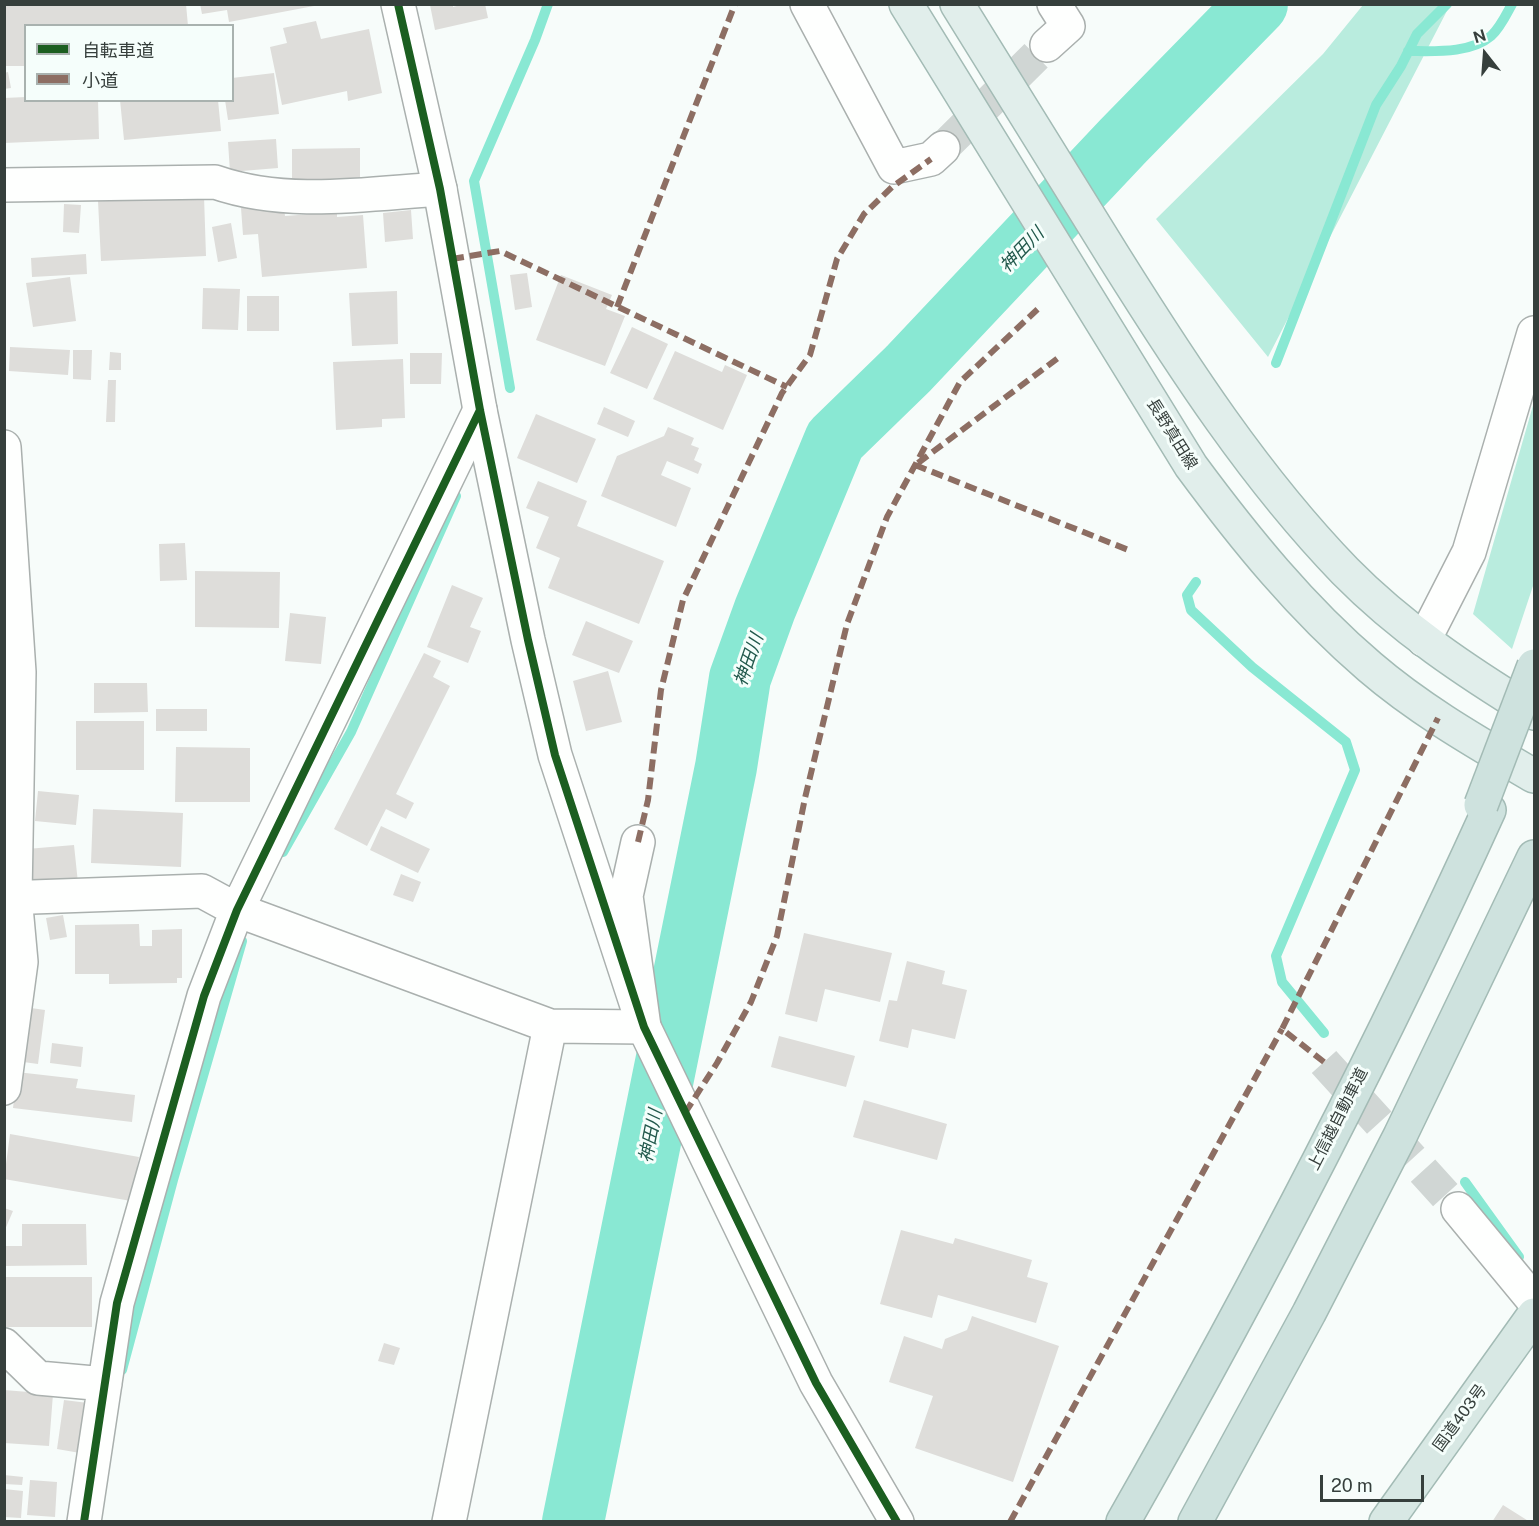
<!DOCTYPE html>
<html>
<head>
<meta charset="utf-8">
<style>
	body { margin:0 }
	#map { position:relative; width:1539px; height:1526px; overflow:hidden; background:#f7fcfa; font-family:"Public Sans","Noto Sans JP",sans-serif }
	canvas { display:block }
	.frame { position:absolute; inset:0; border:6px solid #363f3c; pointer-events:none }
	.legend { position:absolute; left:24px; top:24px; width:210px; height:78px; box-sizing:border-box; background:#f5fefb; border:2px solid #a9b2af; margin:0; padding:8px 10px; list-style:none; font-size:18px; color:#363f3c }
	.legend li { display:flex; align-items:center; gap:12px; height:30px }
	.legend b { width:30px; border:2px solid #a9b2af }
	.north { position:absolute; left:1455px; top:24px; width:60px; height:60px; -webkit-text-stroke:4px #f5fefb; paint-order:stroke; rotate:343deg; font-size:16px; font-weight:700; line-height:24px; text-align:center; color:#363f3c }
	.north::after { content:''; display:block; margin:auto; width:21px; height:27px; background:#363f3c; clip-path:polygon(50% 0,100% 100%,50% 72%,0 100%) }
	.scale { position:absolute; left:1320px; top:1475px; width:104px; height:27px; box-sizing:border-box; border:3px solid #363f3c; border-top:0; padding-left:8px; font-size:18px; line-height:21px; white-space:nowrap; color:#363f3c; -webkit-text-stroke:4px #f5fefb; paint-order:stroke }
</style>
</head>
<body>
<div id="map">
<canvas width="1539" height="1526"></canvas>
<div class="frame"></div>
<ul class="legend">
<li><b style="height:8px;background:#1b5e20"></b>自転車道</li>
<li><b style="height:8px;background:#8d6e63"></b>小道</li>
</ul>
<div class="north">N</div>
<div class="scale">20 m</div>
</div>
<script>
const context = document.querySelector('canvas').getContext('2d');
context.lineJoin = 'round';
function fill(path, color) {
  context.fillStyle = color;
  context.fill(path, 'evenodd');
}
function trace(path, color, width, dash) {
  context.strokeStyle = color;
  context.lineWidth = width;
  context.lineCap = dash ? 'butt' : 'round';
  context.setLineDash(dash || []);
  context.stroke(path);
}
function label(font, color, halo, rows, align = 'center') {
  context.font = font + ' "Public Sans","Noto Sans JP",sans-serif';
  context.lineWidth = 6;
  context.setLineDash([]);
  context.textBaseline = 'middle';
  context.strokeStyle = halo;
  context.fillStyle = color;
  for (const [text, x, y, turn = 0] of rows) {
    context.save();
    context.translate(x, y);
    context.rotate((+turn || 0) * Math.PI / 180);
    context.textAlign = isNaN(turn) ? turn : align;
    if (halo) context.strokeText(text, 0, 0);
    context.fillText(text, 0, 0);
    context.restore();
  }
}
const green = new Path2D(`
	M1363,5H1450L1268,357L1156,219L1323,54Z
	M1534,402V583L1512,649L1473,614Z`);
const stream = new Path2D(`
	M1408,51C1433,51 1470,54 1491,36C1500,28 1506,15 1512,4
	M1276,363L1376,105L1401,66L1417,34L1447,4
	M510,388L474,181L535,40L548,4
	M1196,582L1187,595L1191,610L1252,667L1346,742L1355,770L1276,956L1282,982L1324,1033
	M283,852L351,732L456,496
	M1465,1182L1519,1257
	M122,1370L173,1180L242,941`);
const river = new Path2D(`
	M573,1522L726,767L740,678L765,609L835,440L908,369L1123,141L1257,4`);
const building = new Path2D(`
	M4,4H186L188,26H26V66H4Z
	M200,4H314V6L229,22L227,10L202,14Z
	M464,4H485L488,18L435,30L430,5H453V7Z
	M316,21L321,39L369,29L382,93L348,101L347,91L282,105L270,47L287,43L283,28Z
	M8,72L11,88L4,89V73Z
	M274,73L279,114L228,120L225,100H232V78Z
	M26,97V100H98L99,139L4,143V98Z
	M120,100H218L221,131L124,140Z
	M276,139L278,168L230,172L228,142Z
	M360,148V185L292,187V149Z
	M204,196L206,256L101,261L98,201Z
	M64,204L81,205L79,233L63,232Z
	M284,204L285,216L337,212V217L363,215L367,268L262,277L258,234L243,235L241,208Z
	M411,210L413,239L385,242L383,213Z
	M231,223L237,258L218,262L212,227Z
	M86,254L87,274L32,277L31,258Z
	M527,273L532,307L515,310L510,275Z
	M561,275L612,295L606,309L625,316L605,366L536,340Z
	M70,277L76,321L33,327L26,283Z
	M203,288L240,289L238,330L202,329Z
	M397,291L398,344L352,346L349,293Z
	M247,296H279V331H247Z
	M632,327L668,344L647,389L610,373Z
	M10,347L70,350L68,375L9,371Z
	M73,350H92L91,380L73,379Z
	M675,351L722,372L725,365L747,375L723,430L653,399Z
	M110,352L121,353V370H109Z
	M410,353H442L441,384H410Z
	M403,359L405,418L382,419V427L336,430L333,362Z
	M108,380H116L115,422H106Z
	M604,407L635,421L628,437L597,424Z
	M536,414L596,439L577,483L517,458Z
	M668,427L694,438L691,445L699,448L694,460L702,464L698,474L667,461L661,475L691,488L676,527L601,496L617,456L664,436Z
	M538,481L587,501L577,526L664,561L639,624L548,588L560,558L536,548L549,517L526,508Z
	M185,543L187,580L160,581L159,544Z
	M195,571L280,572L279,628L195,627Z
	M452,585L483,598L470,627L481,631L468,663L427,647Z
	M290,613L326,617L321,664L285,661Z
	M586,621L633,641L619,673L572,655Z
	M424,653L441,661L433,677L450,686L396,794L414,803L406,819L386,809L367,846L334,829Z
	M608,671L622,722L586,731L573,681Z
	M94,683H147L148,712L94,713Z
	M156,709H207V731H156Z
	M76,721H144V770H76Z
	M176,747L250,748V802H175Z
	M38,791L79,795L76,825L35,821Z
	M93,809L183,813L181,867L91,863Z
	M381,826L430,849L418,873L370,850Z
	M74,845L78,883L30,887L27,849Z
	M401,874L421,882L413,902L393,895Z
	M63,915L67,937L50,940L46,918Z
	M139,924L140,946H152V930L182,929V978H177V983L109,984V974H75V925Z
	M804,933L892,953L880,1002L825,989L817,1022L785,1014Z
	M907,961L945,971L942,984L967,990L955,1039L912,1029L908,1048L879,1041L889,1000L897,1001Z
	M24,1007L45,1010L38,1064L16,1061Z
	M779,1036L855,1056L846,1087L771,1067Z
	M52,1043L83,1047L81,1067L50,1063Z
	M17,1072L78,1079L76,1088L135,1095L132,1122L13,1108Z
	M864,1100L947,1124L937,1160L853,1137Z
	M10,1134L139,1157L131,1201L4,1179Z
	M4,1208L13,1211L4,1232Z
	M22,1224H86L87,1265L4,1266V1246H22Z
	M901,1230L953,1244L955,1238L1032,1260L1027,1277L1048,1283L1036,1323L938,1295L932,1318L880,1304Z
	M4,1277H92V1327H4Z
	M972,1316L1059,1346L1013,1482L915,1448L933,1396L889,1382L904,1336L942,1349L945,1339L967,1330Z
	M384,1343L400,1348L394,1365L378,1361Z
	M4,1390L53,1394L49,1446L4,1443Z
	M64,1400L88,1403L80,1453L57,1449Z
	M4,1475L23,1477L22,1485L4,1484Z
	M30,1480L57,1482L55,1517L27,1515Z
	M4,1489L23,1491L21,1518L4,1517Z
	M1503,1505L1530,1522H1492Z`);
const minorTunnel = new Path2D(`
	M943,148L1047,45
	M1324,1062L1458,1209`);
const minor = new Path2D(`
	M807,4L894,167L931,159L943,148
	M1047,45L1068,26L1054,4
	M4,185L215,182C287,207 365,194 440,189
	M4,447L19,672L15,896L21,962L4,1088
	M1424,640L1469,552L1534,333
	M4,898L202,891L237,910L550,1026L644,1027L626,896L638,842
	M1458,1209L1534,1301
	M4,1345L38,1378L105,1384
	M84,1522L117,1303L204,996L237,910L480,410
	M449,1522L550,1026`);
const tertiary = new Path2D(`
	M398,4L440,189L480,410L528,640L555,755L644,1027L816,1383L897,1522`);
const primary = new Path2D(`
	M906,4L1191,466C1245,539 1301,608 1370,667C1420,710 1478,743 1534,776
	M957,4C1009,89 1062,173 1114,257C1183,367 1255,478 1345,571C1401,628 1467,672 1534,713`);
const trunk = new Path2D(`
	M1386,1522L1534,1315`);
const motorway = new Path2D(`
	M1123,1522C1255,1290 1379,1052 1489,810
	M1195,1522L1309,1313L1400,1136L1534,857`);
const motorwayBridge = new Path2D(`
	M1481,805L1534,666`);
const quiet = new Path2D(`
	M452,259L500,251L787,387
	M617,307L735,4
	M918,463L1058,358
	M915,465L1131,551
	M638,842L648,800L661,690L683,600L782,393L810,355L837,259L864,214L892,187L931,159
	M1324,1062L1282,1029L1438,718
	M685,1113L717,1063L751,1002L777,936L805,798L847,624L887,517L960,382L1041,306
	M1010,1522L1282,1029`);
const cycleway = new Path2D(`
	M398,4L440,189L480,410L528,640L555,755L644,1027L816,1383L897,1522
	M84,1522L117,1303L204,996L237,910L480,410`);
const streetNames = [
	["長野真田線",1172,434,58],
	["上信越自動車道",1338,1119,-63],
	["国道403号",1460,1418,-54]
];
const waterNames = [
	["神田川",1022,250,-46],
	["神田川",749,660,-71],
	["神田川",651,1136,-79]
];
fill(green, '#b9ecde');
trace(stream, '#89e8d3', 10);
trace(river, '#89e8d3', 62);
fill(building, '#deddda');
trace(minorTunnel, '#d0d6d4', 33, [33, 16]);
trace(minor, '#aab0ae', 36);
trace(tertiary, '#aab0ae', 36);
trace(primary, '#a3bbb5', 36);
trace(trunk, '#a3bbb5', 36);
trace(motorway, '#a3bbb5', 36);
trace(minor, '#fefffe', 33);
trace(tertiary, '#fefffe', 33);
trace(primary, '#e1eeeb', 33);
trace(trunk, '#d8e8e4', 33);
trace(motorway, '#cee2de', 33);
trace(motorwayBridge, '#a3bbb5', 36, []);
trace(motorwayBridge, '#cee2de', 33);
trace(quiet, '#8d6e63', 6, [12, 6]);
trace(cycleway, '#1b5e20', 8);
label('16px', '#363f3c', '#f5fefb', streetNames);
label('italic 18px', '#22594c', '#f5fefb', waterNames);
</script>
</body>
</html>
